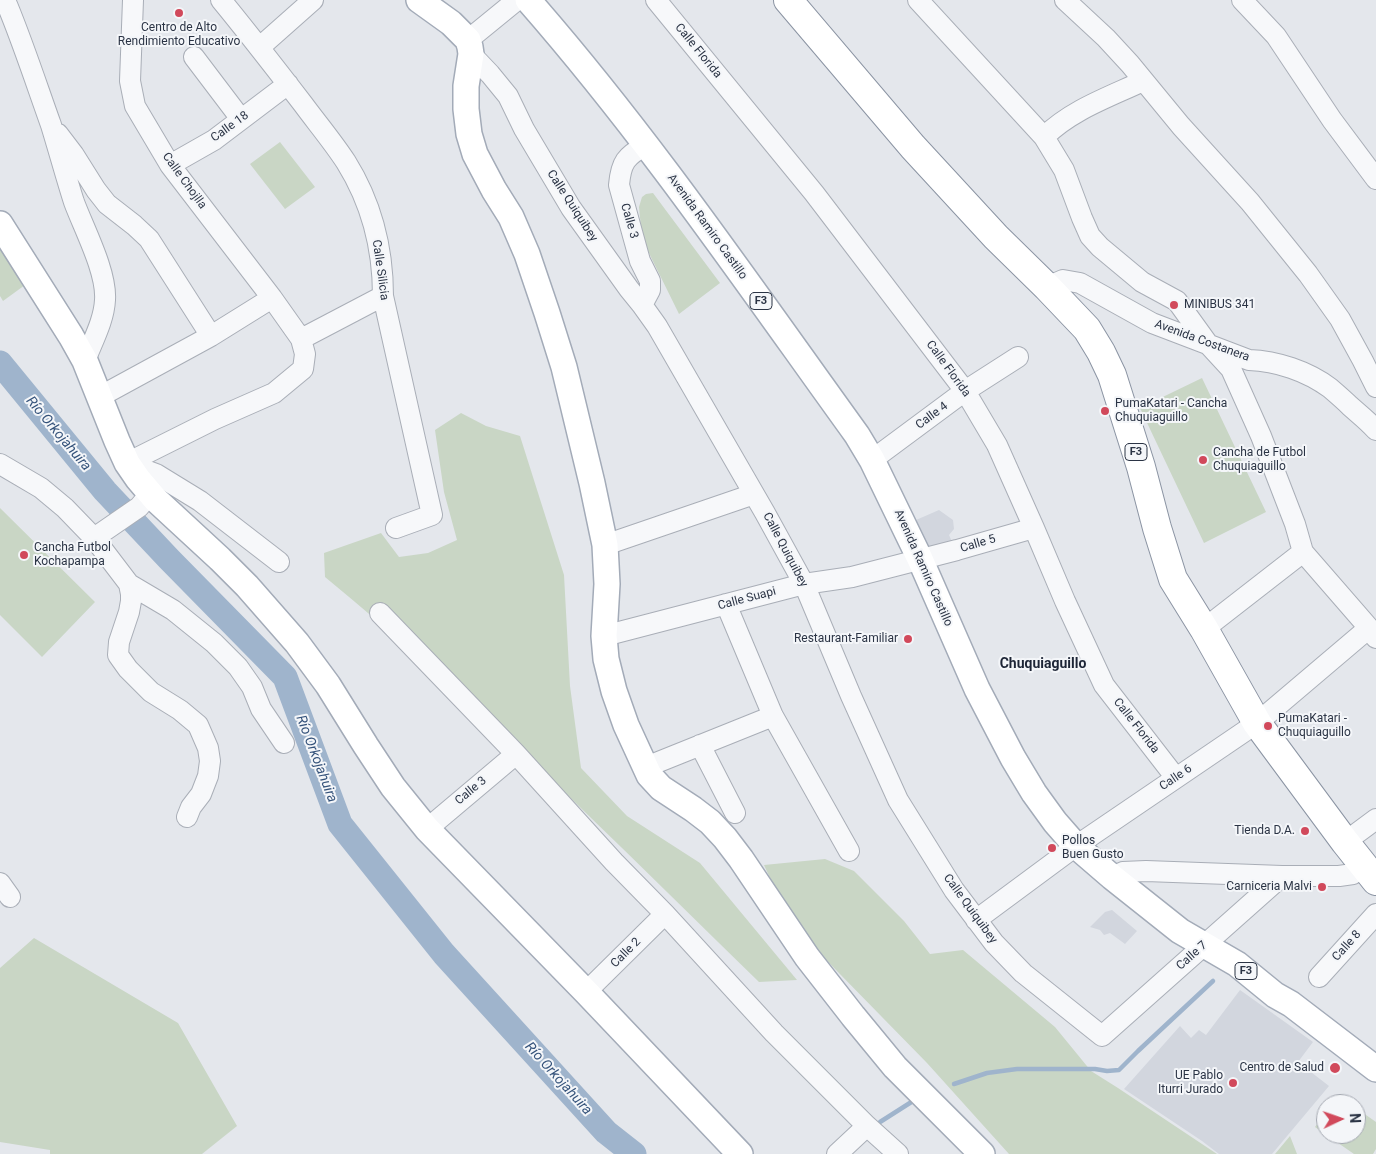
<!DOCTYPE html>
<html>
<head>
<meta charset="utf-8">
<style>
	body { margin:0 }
	#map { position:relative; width:1376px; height:1154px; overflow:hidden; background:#e4e7ec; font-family:Roboto,sans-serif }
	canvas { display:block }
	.north { position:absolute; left:1316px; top:1094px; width:50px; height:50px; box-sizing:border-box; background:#f4f6f9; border:1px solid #a4a8b1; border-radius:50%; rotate:87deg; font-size:14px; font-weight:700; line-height:20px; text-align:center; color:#2b3445 }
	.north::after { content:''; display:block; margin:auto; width:18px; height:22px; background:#d1495b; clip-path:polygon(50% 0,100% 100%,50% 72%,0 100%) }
</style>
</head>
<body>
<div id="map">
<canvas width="1376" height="1154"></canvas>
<div class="north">N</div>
</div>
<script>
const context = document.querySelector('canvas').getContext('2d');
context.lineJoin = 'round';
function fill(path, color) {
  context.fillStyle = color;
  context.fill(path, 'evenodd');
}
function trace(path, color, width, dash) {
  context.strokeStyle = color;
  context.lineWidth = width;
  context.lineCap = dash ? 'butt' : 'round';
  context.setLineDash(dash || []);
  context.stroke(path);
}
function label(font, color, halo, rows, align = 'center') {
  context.font = font + ' Roboto,sans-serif';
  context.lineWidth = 4;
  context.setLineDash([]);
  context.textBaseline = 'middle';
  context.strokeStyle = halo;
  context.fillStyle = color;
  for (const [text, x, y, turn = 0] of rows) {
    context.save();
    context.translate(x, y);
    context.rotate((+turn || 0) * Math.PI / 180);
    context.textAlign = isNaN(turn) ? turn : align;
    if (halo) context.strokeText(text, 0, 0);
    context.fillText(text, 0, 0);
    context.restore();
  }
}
const built = new Path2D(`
	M939,510L953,520L954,529L949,535L953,544L926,551L916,520Z
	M1112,910L1137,931L1125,944L1110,933L1104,935L1100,930L1090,927L1105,912Z
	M1240,990L1313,1042L1298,1062L1329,1086L1272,1154H1219L1202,1141L1124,1089L1180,1026L1191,1038L1199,1030L1206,1035Z`);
const green = new Path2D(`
	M280,142L315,187L285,209L250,164Z
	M653,193L720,283L679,314L646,247L641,228L639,207L642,197L646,194Z
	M0,248L25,285L3,301L0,296Z
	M1202,378L1266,512L1204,543L1140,408Z
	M461,413L486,426L520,436L564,575L570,686L581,768L627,816L700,863L797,980L759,982C617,844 478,702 325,577L324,553L381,533L399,557L428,553L457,540L444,492L435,430Z
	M0,508L95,602L42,657L0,615Z
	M825,859L854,871L904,921L930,954L963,950L1055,1027L1091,1071L1118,1088L1217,1154H1009L927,1063L791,924L764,865Z
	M34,938L178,1023L237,1126L202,1154H50V1150L0,1142V968Z
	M1337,1095L1351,1104H1331Z
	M1356,1108L1376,1122V1149L1373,1154H1354L1315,1127L1326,1111V1134H1356Z
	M1290,1136L1297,1154H1275Z`);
const stream = new Path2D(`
	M954,1084L987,1073L1017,1069H1095L1107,1071L1119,1070L1138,1051L1213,981
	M880,1122L913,1101`);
const river = new Path2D(`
	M0,363L105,491L169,559L285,677L340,824L444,954L606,1132L634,1154`);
const minor = new Path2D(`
	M5,0L8,7C24,46 37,86 51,125C59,151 66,177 74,202C84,229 107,272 105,300C104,321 92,342 85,361
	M221,0C249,34 276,69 303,104C317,123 333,142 346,162C371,202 383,249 383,296L432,515L396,528
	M656,0L814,193L965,391L997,445L1034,528L1065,601L1104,685L1176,778
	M918,0L1044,137L1064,170L1082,218L1090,236L1100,247L1142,282L1177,301L1208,344L1231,369L1261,436L1295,524L1303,552L1369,628L1376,638
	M1065,0L1106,38L1130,64L1181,126L1250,202L1308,274L1340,319L1363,361L1376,387
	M1242,0L1276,36L1332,120L1376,179
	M468,40L517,0
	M260,47L313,0
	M471,54L490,74L508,96L524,129L571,208L629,289L642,305L657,326L765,513L804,584L851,696L898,800L954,890L994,943L1023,973L1102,1036L1282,876
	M194,57L241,119
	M58,134L74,155L96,190L107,204L134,225L149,239L211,336
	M1044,137C1071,110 1109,97 1143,81
	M170,165L214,140L288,84
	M1047,287L1063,280L1080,283L1152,323L1249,360C1277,361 1307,371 1330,388C1337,394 1344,400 1350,406C1359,414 1368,421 1376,430
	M642,305L650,290V281L640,261L619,185C621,162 626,156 646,145
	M301,339L383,296
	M99,397L211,336L272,298
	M872,460L965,391L1018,357
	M127,463L215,419L274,393L303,369L305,354L301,339L272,298L170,165L135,106L130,81L133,0
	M127,463L156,474L200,501L279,562
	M0,464L41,488L65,508L94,538L129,584L173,610L214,643L238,667L252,687L261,709L284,743
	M94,538L139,507L150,494
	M605,545L754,494
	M129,584L131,594V601L129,612L119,642L118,655L128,669L151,692L180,710L198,725L208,748L210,761L208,776L201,794L191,807L187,817
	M726,604L773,716L849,851
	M380,613L516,754L614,862L665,914L774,1033L867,1126L898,1154
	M1204,629L1303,552
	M604,636L804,584L852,577L957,550L1034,528
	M700,745L735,813
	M646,767L773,716
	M427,829L516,754
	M1345,842L1376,819
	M1112,877L1123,872L1146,871L1282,876H1339L1353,874L1364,866
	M0,883L10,897
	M976,920L1076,846L1257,723L1369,628
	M1319,977L1376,914
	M586,992L665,914
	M837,1154L867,1126`);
const major = new Path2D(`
	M419,0L451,23L468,40L470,47L471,54L466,86V109L469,134L475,154L494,190L511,217L527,254L547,313L564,367L592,483L605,545L607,584L604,636L606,659L614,691L626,725L649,775L661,788L693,809L710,822L725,838L741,859L807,957L853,1016L895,1067L982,1154
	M528,0C648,137 750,287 857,435L872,460L920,559L977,689L1013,758L1034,793L1055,822L1076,846L1112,877L1180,931L1237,964L1275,995L1291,1004L1376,1069
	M0,224L71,336L85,361L117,441L127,463L138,479L155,499L220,559L247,586L297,643L328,685L366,746L393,787L427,829L586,992L740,1154`);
const highway = new Path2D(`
	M788,0L913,147L996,237L1047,287L1087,329L1101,352L1112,375L1141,467L1157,528L1173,579L1204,629L1257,723L1345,842L1376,881`);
const markers = [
	[179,13,5,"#d1495b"],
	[1174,305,5,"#d1495b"],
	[1105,411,5,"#d1495b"],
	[1203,460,5,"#d1495b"],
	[24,555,5,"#d1495b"],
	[908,639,5,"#d1495b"],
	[1268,726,5,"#d1495b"],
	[1305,831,5,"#d1495b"],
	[1052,848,5,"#d1495b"],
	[1322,887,5,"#d1495b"],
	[1335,1068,6,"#d1495b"],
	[1233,1083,5,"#d1495b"]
];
const shields = [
	[761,301,22],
	[1136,452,22],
	[1246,971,22]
];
const shieldNames = [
	["F3",761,301],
	["F3",1136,452],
	["F3",1246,971]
];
const poiNames = [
	["Centro de Alto",179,28,"center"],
	["Rendimiento Educativo",179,42,"center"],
	["MINIBUS 341",1184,305],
	["PumaKatari - Cancha",1115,404],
	["Chuquiaguillo",1115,418],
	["Cancha de Futbol",1213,453],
	["Chuquiaguillo",1213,467],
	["Cancha Futbol",34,548],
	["Kochapampa",34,562],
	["Restaurant-Familiar",898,639,"right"],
	["PumaKatari -",1278,719],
	["Chuquiaguillo",1278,733],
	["Tienda D.A.",1295,831,"right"],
	["Pollos",1062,841],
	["Buen Gusto",1062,855],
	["Carniceria Malvi",1312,887,"right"],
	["Centro de Salud",1324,1068,"right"],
	["UE Pablo",1223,1076,"right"],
	["Iturri Jurado",1223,1090,"right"]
];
const streetNames = [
	["Calle Florida",698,51,51],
	["Calle 18",230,127,-36],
	["Calle Chojlla",184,181,54],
	["Calle Quiquibey",572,206,57],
	["Calle 3",629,221,74],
	["Avenida Ramiro Castillo",707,227,54],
	["Calle Silicia",380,270,82],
	["Avenida Costanera",1202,341,20],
	["Calle Florida",948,369,54],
	["Calle 4",932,416,-37],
	["Calle 5",978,544,-16],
	["Calle Quiquibey",785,550,62],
	["Avenida Ramiro Castillo",923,568,66],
	["Calle Suapi",747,599,-15],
	["Calle Florida",1136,726,52],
	["Calle 6",1176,778,-34],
	["Calle 3",471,791,-40],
	["Calle Quiquibey",970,909,54],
	["Calle 8",1347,946,-48],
	["Calle 2",626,953,-45],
	["Calle 7",1192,956,-42]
];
const waterNames = [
	["Río Orkojahuira",58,434,50],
	["Río Orkojahuira",316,759,69],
	["Río Orkojahuira",558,1079,48]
];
const neighbourhoodNames = [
	["Chuquiaguillo",1043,664]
];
fill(built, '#d2d6de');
fill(green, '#c9d6c5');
trace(stream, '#9fb4cc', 4.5);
trace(river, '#9fb4cc', 25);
trace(minor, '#a9aeb7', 22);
trace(major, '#a3abb8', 28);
trace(highway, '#8b94a3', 30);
trace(minor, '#f7f8fa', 20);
trace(major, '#fff', 25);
trace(highway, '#fff', 28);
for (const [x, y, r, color] of markers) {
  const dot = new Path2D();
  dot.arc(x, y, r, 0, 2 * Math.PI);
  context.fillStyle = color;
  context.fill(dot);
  trace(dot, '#f4f6f9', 2);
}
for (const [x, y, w] of shields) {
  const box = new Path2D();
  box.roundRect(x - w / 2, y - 8.5, w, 17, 4);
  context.fillStyle = '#f4f6f9';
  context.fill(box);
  trace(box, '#2b3445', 1);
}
label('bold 11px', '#2b3445', null, shieldNames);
label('12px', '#2b3445', '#f4f6f9', poiNames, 'left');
label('12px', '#2b3445', '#f4f6f9', streetNames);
label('italic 14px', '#34527a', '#f4f6f9', waterNames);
label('bold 14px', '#1d2536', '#f4f6f9', neighbourhoodNames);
</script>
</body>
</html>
